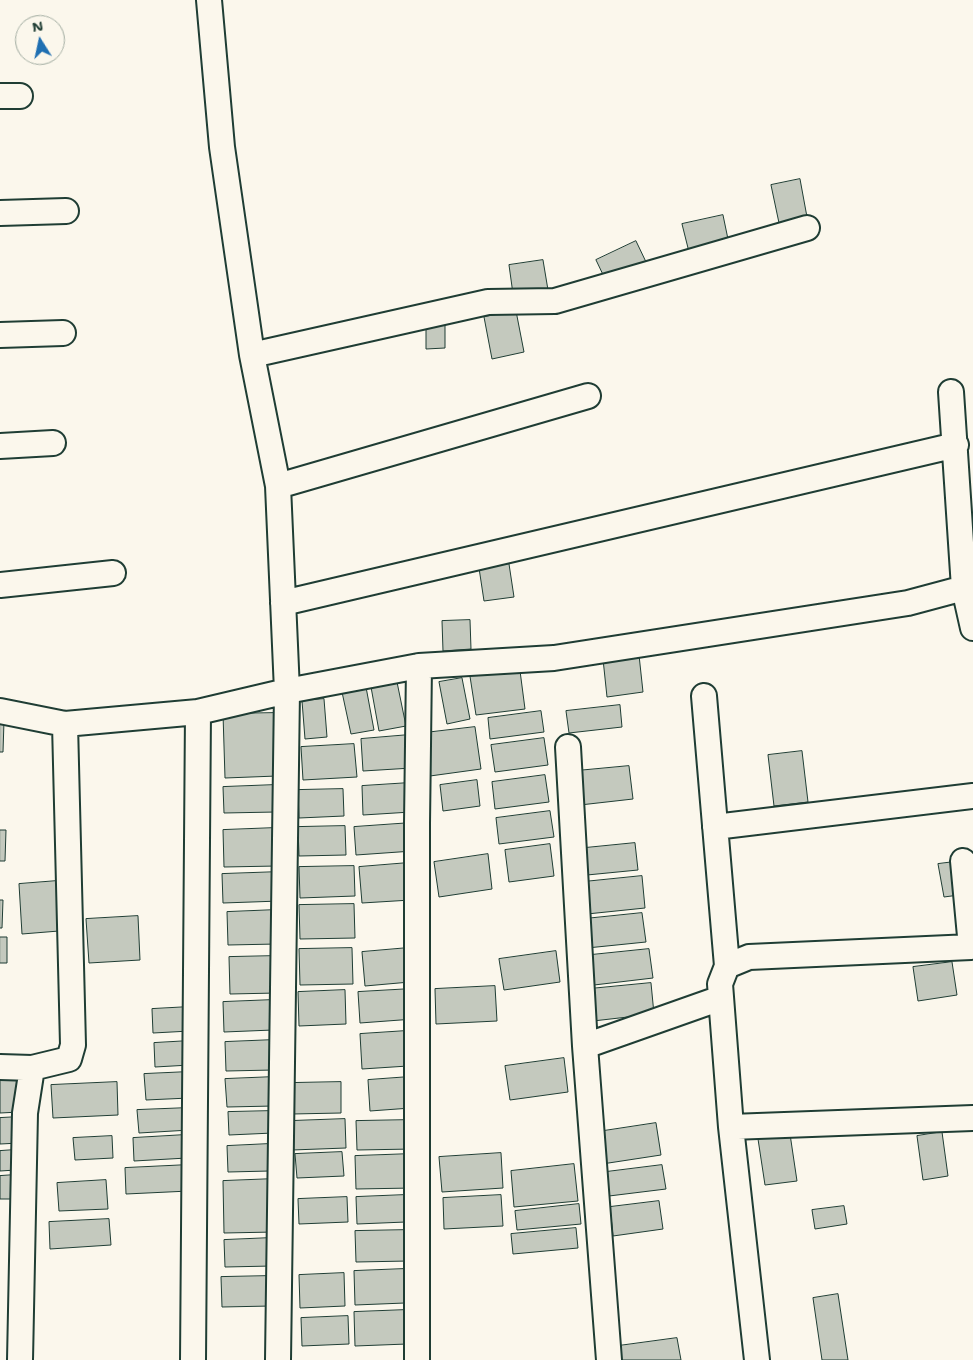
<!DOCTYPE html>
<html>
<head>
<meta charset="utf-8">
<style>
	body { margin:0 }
	#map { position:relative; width:973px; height:1360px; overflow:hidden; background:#fbf7ec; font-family:"Shantell Sans",sans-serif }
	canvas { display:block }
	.north { position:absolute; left:15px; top:15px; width:50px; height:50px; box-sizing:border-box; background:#fbf7ec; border:1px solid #a3ada2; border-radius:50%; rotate:350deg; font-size:14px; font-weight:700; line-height:20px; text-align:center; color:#1f3d34 }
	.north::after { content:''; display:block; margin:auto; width:18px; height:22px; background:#1f6fb2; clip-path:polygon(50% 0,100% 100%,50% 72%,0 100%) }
</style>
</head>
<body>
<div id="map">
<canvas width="973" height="1360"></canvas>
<div class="north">N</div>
</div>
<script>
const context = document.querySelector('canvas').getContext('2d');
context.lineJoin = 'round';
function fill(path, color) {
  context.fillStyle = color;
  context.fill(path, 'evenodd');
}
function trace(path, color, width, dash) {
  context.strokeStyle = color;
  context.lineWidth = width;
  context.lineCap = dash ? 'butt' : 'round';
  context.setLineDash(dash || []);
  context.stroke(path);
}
const building = new Path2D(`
	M800,179L807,217L779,223L771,185Z
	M723,215L729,244L689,252L682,224Z
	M636,241L647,264L607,283L596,260Z
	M543,260L548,290L513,294L509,265Z
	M516,311L524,352L492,359L484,317Z
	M445,324V348L426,349V325Z
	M509,564L514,597L484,601L479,568Z
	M470,620L471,649L443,651L442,621Z
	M639,655L643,692L607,697L603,659Z
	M519,663L525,709L476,715L469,670Z
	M462,678L470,719L447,724L439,682Z
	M397,682L406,726L379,731L371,687Z
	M366,687L374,730L351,734L342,692Z
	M324,699L327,737L305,739L302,701Z
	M620,705L622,727L569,733L566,711Z
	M541,711L544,732L490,739L488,718Z
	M275,713L277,776L225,778L223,714Z
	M0,721H4L3,752H0Z
	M475,727L481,769L430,776L424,733Z
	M409,735L412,768L363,771L361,739Z
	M544,738L548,765L495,772L491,745Z
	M354,744L357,777L303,780L301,747Z
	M802,751L808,802L774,806L768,755Z
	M629,766L633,799L580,805L576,771Z
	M545,775L549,802L495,809L492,782Z
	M477,780L480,806L443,811L440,785Z
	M409,783L411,812L363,815L362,786Z
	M275,785L276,812L224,813L223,787Z
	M343,789L344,816L299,818L298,790Z
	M550,811L554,837L499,844L496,818Z
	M411,823L413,851L356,855L354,827Z
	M345,826L346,855L299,856L298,827Z
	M275,828L277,866L224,867L223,830Z
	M0,830H6L5,861H0Z
	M635,843L638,870L587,875L585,848Z
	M550,844L554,876L509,882L505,850Z
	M488,854L492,889L439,897L434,862Z
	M954,862L959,895L944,897L938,864Z
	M408,863L411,900L362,903L359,867Z
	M354,866L355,896L300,898L299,867Z
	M279,872L280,901L223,903L222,874Z
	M642,876L645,908L587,914L583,882Z
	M57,881L59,931L22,934L19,884Z
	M0,900H3L2,928H0Z
	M354,904L355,938L300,939L299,905Z
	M276,910L277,944L228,945L227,912Z
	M642,913L646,942L587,948L584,919Z
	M138,916L140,960L89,963L86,919Z
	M0,937H7V963H0Z
	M352,948L353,984L300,985L299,949Z
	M408,948L410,982L365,986L362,952Z
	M649,949L653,978L594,985L591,955Z
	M556,951L560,982L504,990L499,959Z
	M276,956L277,993L230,994L229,957Z
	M952,962L957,995L918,1001L913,967Z
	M651,983L654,1014L593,1021L589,989Z
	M495,986L497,1021L436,1024L435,989Z
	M411,989L414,1019L360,1023L358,992Z
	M345,990L346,1024L299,1026L298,992Z
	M273,1000V1030L224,1032L223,1002Z
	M189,1007L190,1031L153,1033L152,1009Z
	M406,1031L408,1066L362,1069L360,1034Z
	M274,1040V1070L226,1071L225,1042Z
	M189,1041L190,1065L155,1067L154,1043Z
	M564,1058L568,1092L510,1100L505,1066Z
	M18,1070L20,1112L0,1113V1071Z
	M188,1072L189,1098L146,1100L144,1074Z
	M274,1077V1106L227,1107L225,1079Z
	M409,1077L411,1108L370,1111L368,1080Z
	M117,1082L118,1115L53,1118L51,1085Z
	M341,1082V1113L292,1114L291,1083Z
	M188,1108L190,1130L139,1133L137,1110Z
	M272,1111L273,1133L229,1135L228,1112Z
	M19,1117L20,1143L0,1144V1118Z
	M345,1119L346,1148L292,1150L291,1121Z
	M411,1120L413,1149L357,1150L356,1121Z
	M656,1123L661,1155L602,1164L597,1132Z
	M942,1132L948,1176L923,1180L917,1136Z
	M790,1134L797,1181L765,1185L758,1139Z
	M185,1135L187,1158L134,1161L133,1138Z
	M112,1136L113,1158L75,1160L73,1138Z
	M269,1144L270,1171L228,1172L227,1146Z
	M15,1150L16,1170L0,1171V1151Z
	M342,1152L344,1176L297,1178L295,1154Z
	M501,1153L503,1188L442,1192L439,1157Z
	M411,1154L413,1188L356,1189L355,1156Z
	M574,1164L578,1201L514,1207L511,1171Z
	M188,1165L189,1191L126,1194L125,1168Z
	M662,1165L666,1189L609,1196L606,1172Z
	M15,1175L16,1199H0V1176Z
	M274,1179L275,1232L224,1233L223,1181Z
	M106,1180L108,1209L59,1211L57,1183Z
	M405,1195L406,1222L357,1224L356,1197Z
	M501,1195L503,1226L444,1229L443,1198Z
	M347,1197L348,1222L299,1224L298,1199Z
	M659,1201L663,1229L613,1236L610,1207Z
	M579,1204L581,1224L517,1230L515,1211Z
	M844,1206L847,1224L815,1229L812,1210Z
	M109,1219L111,1245L50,1249L49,1222Z
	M576,1228L578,1248L513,1254L511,1234Z
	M409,1230V1261L356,1262L355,1231Z
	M271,1238L272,1266L225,1267L224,1240Z
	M404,1269L405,1303L355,1305L354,1271Z
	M344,1273L345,1306L300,1308L299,1275Z
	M270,1276L271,1306L222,1307L221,1277Z
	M838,1294L848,1360H822L813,1298Z
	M406,1310L407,1344L355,1346L354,1312Z
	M348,1316L349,1344L302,1346L301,1318Z
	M677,1338L681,1360H620L618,1346Z`);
const minor = new Path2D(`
	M0,96H20
	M0,213L66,211
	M0,335L63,333
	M252,355L488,302L555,301L807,228
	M951,392L964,588L973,628
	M0,446L53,443
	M278,486L588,396
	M0,585L113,573
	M283,603L956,445
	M419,666L554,658L908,603L964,588
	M704,696L727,966
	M0,711L65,724L198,712L287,691L278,486L252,355L222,147L209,0
	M568,747L585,1046L609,1360
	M715,827L973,796
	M585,1046L721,998
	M0,1067L32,1068
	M731,1127L973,1118
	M20,1360L25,1113L32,1068L69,1059L73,1045L65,724
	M193,1360L198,712
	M278,1360L287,691L419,666L417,823V1360
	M757,1360L731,1127L720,984L727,966L749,957L971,947L963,861`);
fill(building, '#c4c9be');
trace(building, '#1f3d34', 1);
trace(minor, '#1f3d34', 28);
trace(minor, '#fbf7ec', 24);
</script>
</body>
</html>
